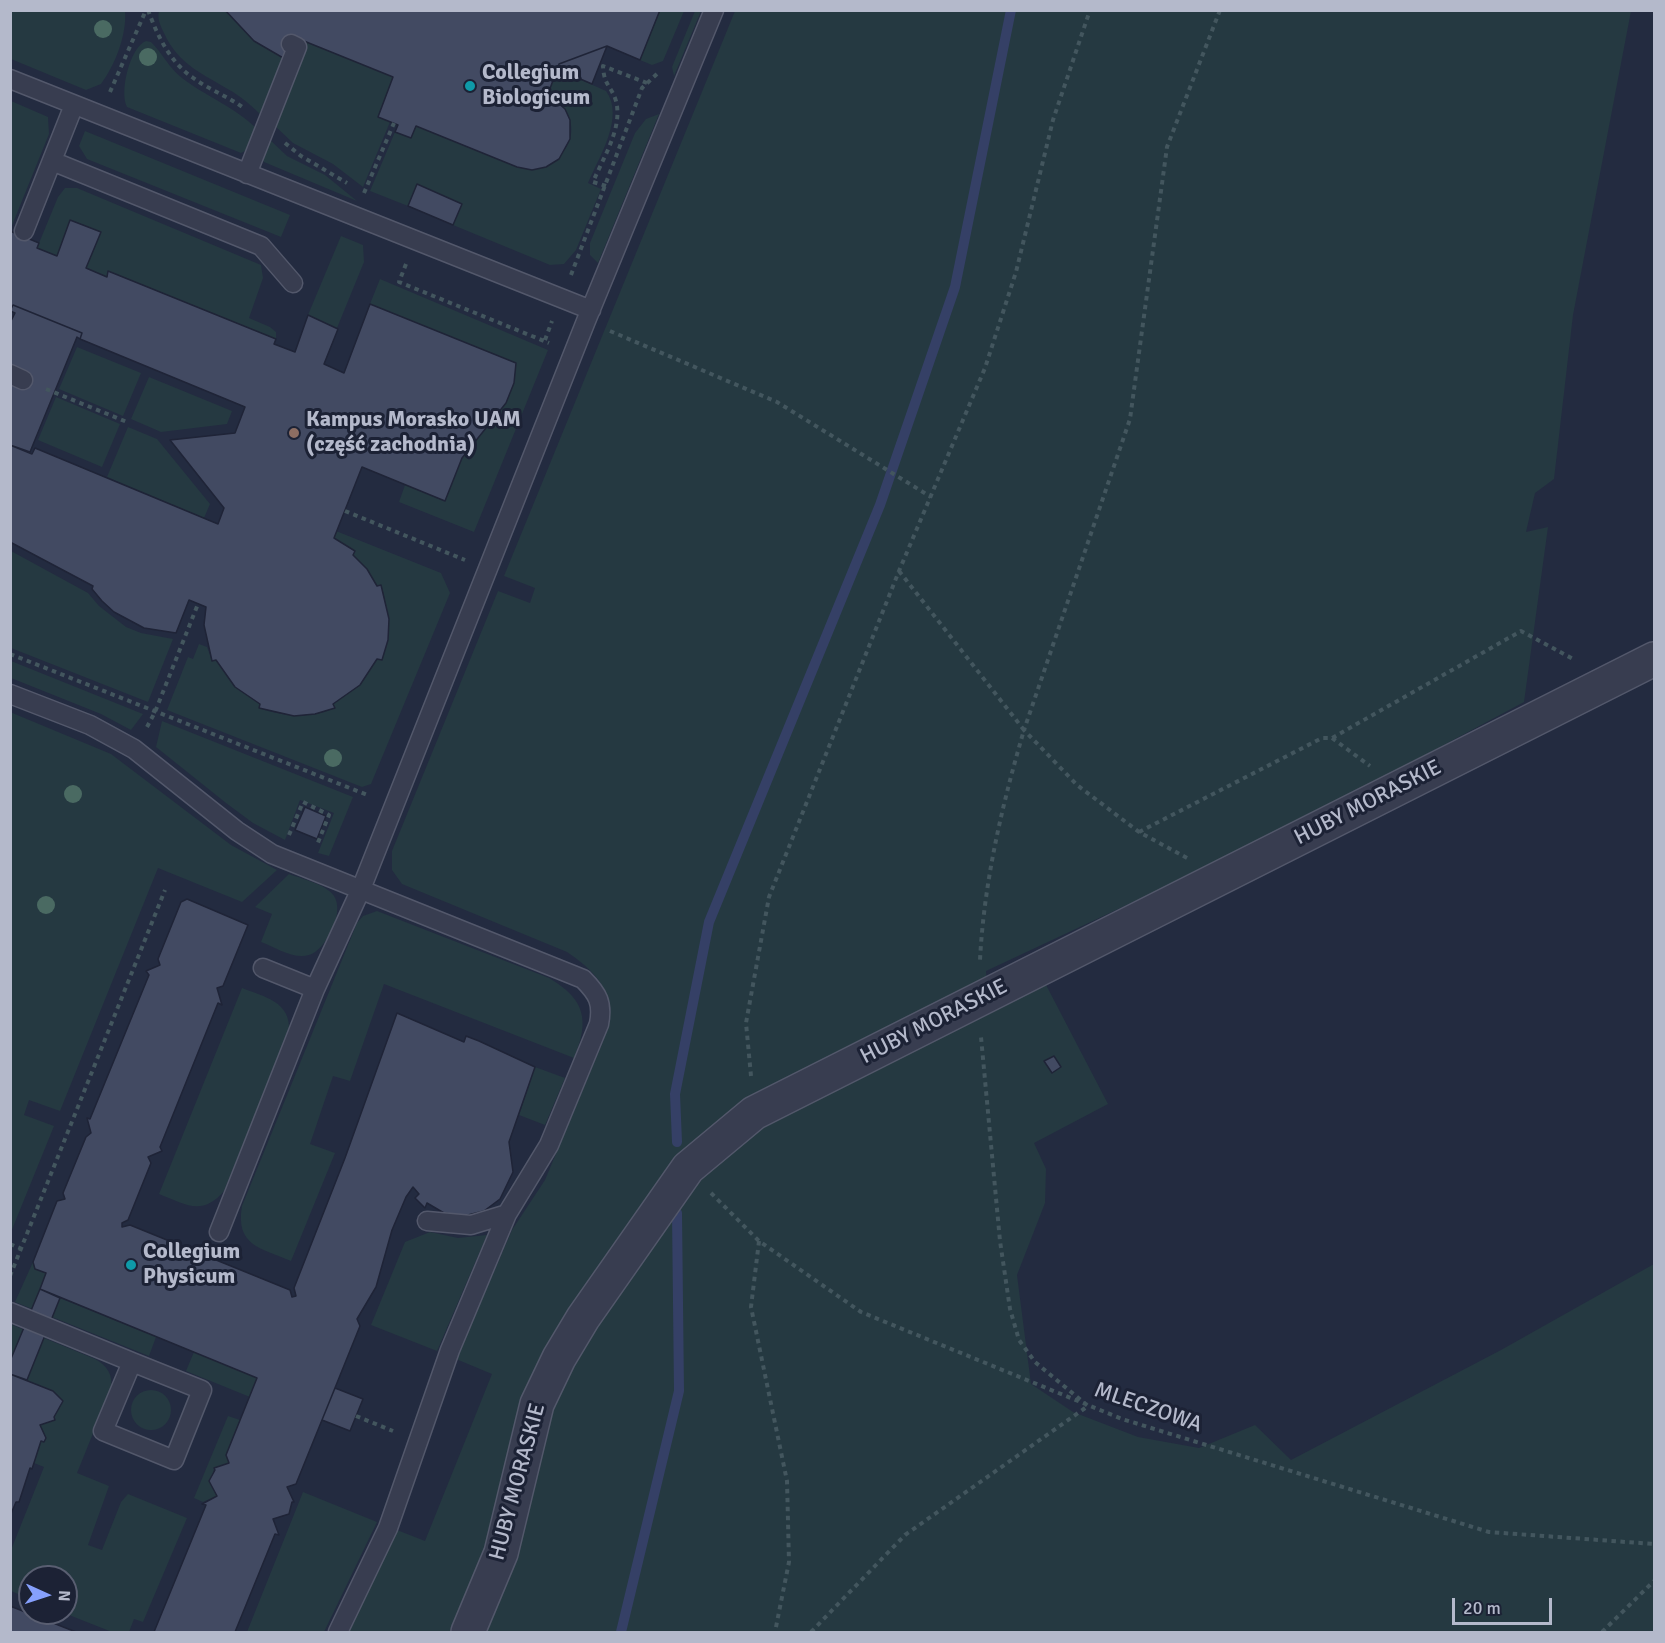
<!DOCTYPE html>
<html>
<head>
<meta charset="utf-8">
<style>
	body { margin:0 }
	#map { position:relative; width:1665px; height:1643px; overflow:hidden; background:#232b40; font-family:Signika,sans-serif }
	canvas { display:block }
	.frame { position:absolute; inset:0; border:12px solid #b4b9cb; pointer-events:none }
	.north { position:absolute; left:18px; top:1565px; width:60px; height:60px; box-sizing:border-box; background:#1c2235; border:2px solid #595e71; border-radius:50%; rotate:93deg; font-size:16px; font-weight:700; line-height:24px; text-align:center; color:#b4b9cb }
	.north::after { content:''; display:block; margin:auto; width:21px; height:27px; background:#86a0fd; clip-path:polygon(50% 0,100% 100%,50% 72%,0 100%) }
	.scale { position:absolute; left:1452px; top:1598px; width:100px; height:27px; box-sizing:border-box; border:3px solid #b4b9cb; border-top:0; padding-left:8px; font-size:18px; line-height:21px; white-space:nowrap; color:#b4b9cb; -webkit-text-stroke:4px #1c2235; paint-order:stroke }
</style>
</head>
<body>
<div id="map">
<canvas width="1665" height="1643"></canvas>
<div class="frame"></div>
<div class="north">N</div>
<div class="scale">20 m</div>
</div>
<script>
const context = document.querySelector('canvas').getContext('2d');
context.lineJoin = 'round';
function fill(path, color) {
  context.fillStyle = color;
  context.fill(path, 'evenodd');
}
function trace(path, color, width, dash) {
  context.strokeStyle = color;
  context.lineWidth = width;
  context.lineCap = dash ? 'butt' : 'round';
  context.setLineDash(dash || []);
  context.stroke(path);
}
function label(font, color, halo, rows, align = 'center') {
  context.font = font + ' Signika,sans-serif';
  context.lineWidth = 6;
  context.setLineDash([]);
  context.textBaseline = 'middle';
  context.strokeStyle = halo;
  context.fillStyle = color;
  for (const [text, x, y, turn = 0] of rows) {
    context.save();
    context.translate(x, y);
    context.rotate((+turn || 0) * Math.PI / 180);
    context.textAlign = isNaN(turn) ? turn : align;
    if (halo) context.strokeText(text, 0, 0);
    context.fillText(text, 0, 0);
    context.restore();
  }
}
const green = new Path2D(`
	M786,10L1631,11L1573,315L1554,479L1535,493L1526,532L1548,527L1524,702L1276,835L986,971L988,1006L1044,981L1108,1104L1034,1143L1046,1169L1045,1203L1017,1275L1031,1384L1073,1412L1138,1437L1199,1448L1255,1425L1291,1460L1501,1350L1654,1264V1632H348L397,1530L425,1541L492,1374L456,1359L512,1230L545,1180L604,1039C616,995 603,977 567,952L402,884L392,870V851L498,591L530,603L535,588L504,576L735,11Z
	M10,11H125C127,35 115,65 101,84L86,90L11,59Z
	M159,11H225L254,41L285,59L262,116C253,107 244,99 233,92C205,75 178,65 164,33C160,25 157,18 159,11Z
	M660,11H684L663,61L652,65L640,60Z
	M695,11H701L674,76L672,67Z
	M146,41L151,42C163,54 169,68 182,78C207,97 235,107 257,129L249,149L241,153L127,107C119,92 130,47 146,41Z
	M307,42L393,77L378,116L390,122L363,187L333,164L293,143L274,125Z
	M557,69L606,91C625,117 599,157 588,183L601,189L576,250L564,264L550,265L453,225L462,204L417,185L408,206L370,191L395,132L411,138L416,126L517,167C566,175 594,122 548,94Z
	M11,101L48,117L49,134L11,228Z
	M659,114L598,263L590,255V243L635,133L646,119Z
	M85,131L290,215L281,237L87,159L79,146Z
	M268,138L287,156L325,175L357,201L264,162L262,159Z
	M65,188H77L261,265L263,278L249,318L270,327L276,332V339L109,271L107,277L86,268L101,232L71,220L57,256L37,248L58,197Z
	M341,236L363,245L364,262L337,328L308,315Z
	M380,279L548,350L474,532L399,502L405,485L444,501C450,487 454,470 462,458C483,422 514,410 516,363L370,304Z
	M77,347L141,373L123,416L59,389Z
	M149,377L232,411L227,424L161,432L131,419Z
	M56,397L120,424L102,467L38,440Z
	M128,427L157,439L210,504L204,518L107,477Z
	M336,531L441,573L450,593L371,784L362,787L167,710L188,657L193,659L199,644L207,647L212,660H216L235,687L260,704L259,708C285,717 309,719 335,708L333,704L360,685L377,659L382,660C386,632 390,612 381,585L377,586L367,569L353,555L355,551L334,538Z
	M11,551L88,593L99,606L126,627L141,633L173,639L148,702L11,648Z
	M11,661L143,714L131,730L101,714L11,678Z
	M10,712L111,754L231,845L277,870L242,902L158,868L60,1111L29,1100L24,1115L54,1126L11,1232Z
	M162,721L353,797L329,856L318,853L334,813L300,800L285,840L253,823L226,803L156,747Z
	M289,874C302,879 326,884 334,896C345,912 326,950 309,955C294,960 275,947 261,942L272,914L255,907Z
	M377,911L549,978C585,999 590,1020 574,1058L384,984L350,1081L333,1076L310,1144L335,1153L291,1261C261,1248 235,1246 242,1206L357,923L363,916Z
	M242,988C265,997 291,1002 289,1031L224,1191C202,1217 185,1204 159,1194Z
	M535,1067L565,1078L545,1125L519,1115Z
	M430,1232L458,1238L487,1235L437,1351L371,1325L405,1242Z
	M33,1262L35,1269L46,1273L40,1290L156,1337L149,1356L15,1302Z
	M10,1324L95,1359C108,1366 113,1375 111,1389L77,1473L109,1486L88,1545L102,1550L121,1502L128,1494L187,1518L143,1622L134,1619L129,1632H112L64,1613H66V1577H30V1599L11,1591V1550L44,1467L34,1463L41,1441L46,1438L40,1425L55,1420L54,1417L63,1401L53,1391L11,1374Z
	M194,1352L257,1378L250,1397L186,1371Z
	M131 1410a20 20 0 1 1 40 0a20 20 0 1 1-40 0Z
	M228,1416L240,1420L226,1455L229,1463L214,1469L211,1481L217,1496L203,1502L194,1498Z
	M303,1492L377,1522L324,1632H247Z`);
const stream = new Path2D(`
	M677,1142L675,1094L709,922L880,505L955,287L1011,10
	M621,1632L679,1391L677,1213`);
const building = new Path2D(`
	M225,10H660L640,60L607,46L559,64L548,94L565,109L570,120V139L559,159L546,167L532,170L517,167L416,126L411,138L395,132L398,125L378,117L393,77L294,37L285,59L254,41Z
	M607,46L592,84L557,69L559,64Z
	M417,184L462,204L453,225L408,206Z
	M70,220L101,232L86,268L107,277L108,271L276,339L274,344L295,352L308,315L338,329L324,364L344,373L370,304L516,363L514,383L506,403L462,458L445,501L362,467L334,538L355,551L353,555L367,569L377,586L381,585L389,619L388,640L382,660L377,659L360,685L333,704L335,708L315,714L294,716L259,708L260,704L235,687L216,660L212,661L204,625L206,607L189,600L176,633L144,628L114,612L102,601L92,589L93,586L10,542V445L32,454L35,448L218,524L224,508L170,440L235,433L245,407L80,339L82,333L13,305L10,311V231L39,243L37,248L57,256Z
	M13,305L82,333L80,339L77,337L30,452L10,445V323L15,313L10,311Z
	M305,807L326,816L317,839L295,830Z
	M187,899L248,925L223,986L217,988L222,1005L218,1003L160,1147L162,1151L148,1157L151,1163L128,1220L122,1223V1227L130,1225L290,1290L292,1297L296,1296L294,1288L345,1158L397,1013L464,1042L466,1036L479,1041L535,1067L509,1142L513,1172L500,1199L484,1211L464,1216L444,1213L427,1203L425,1208L415,1198L419,1194L413,1187L406,1197L392,1230L376,1287L357,1319L360,1326L322,1420L296,1484L287,1487L294,1502H292L289,1514L273,1519L279,1535L275,1534L235,1632H154L206,1505L202,1504L217,1496L209,1481L215,1470L214,1468L229,1463L226,1455L257,1378L40,1289L46,1273L35,1269L33,1262L57,1201L65,1199L63,1193L86,1137L91,1133L87,1118L90,1119L149,975L146,971L160,965L158,959L181,902Z
	M1054,1056L1061,1067L1052,1073L1044,1061Z
	M40,1289L60,1298L27,1380L10,1374V1361Z
	M10,1374L53,1391L63,1401L54,1417L55,1420L40,1425L46,1438L44,1442L41,1441L32,1469L30,1468L19,1502H16L10,1516Z
	M335,1388L363,1399L350,1431L322,1420Z
	M10,1606L76,1632H10Z`);
const path = new Path2D(`
	M148,10C157,35 170,62 192,77C209,90 228,96 245,109
	M110,92L146,10
	M285,143L301,156L347,183
	M606,186L593,182C603,158 623,128 616,101C611,85 604,86 603,66L647,83
	M364,193L394,123
	M406,264L399,282L549,343
	M571,275L642,88L659,72
	M610,331L777,402L931,497
	M545,340L552,321
	M46,389L127,422
	M345,511L465,560
	M899,571L1024,730C1002,805 984,882 980,960
	M10,654L370,796
	M147,727L155,712L198,604
	M1332,738L1370,766
	M1139,832L1322,738H1332L1521,631L1575,660
	M289,835L303,802L329,815L317,845
	M1187,858L1139,832L1077,785L1024,730L1130,419L1167,147L1220,10
	M751,1076L746,1023L769,897L899,571L985,368L1016,272L1053,120L1090,10
	M711,1193L759,1241L861,1312L1122,1419L1489,1532L1654,1544
	M759,1241L751,1307L787,1481L789,1562L775,1632
	M10,1244L22,1249
	M10,1276L165,890
	M356,1416L393,1431
	M811,1632L905,1535L1088,1406L1035,1362L1019,1340L1010,1309L1000,1241L981,1037
	M1602,1632L1654,1581`);
const lane = new Path2D(`
	M10,79L591,310
	M52,161L261,246L293,283
	M247,174L297,47L291,44
	M24,231L74,105
	M10,374L23,380
	M10,694L90,725L134,749L237,831L272,854L583,979C598,994 603,1003 599,1024L549,1145L507,1214L450,1350L388,1528L338,1632
	M263,968L315,989
	M427,1221L471,1225L507,1214
	M219,1232L315,989L361,889L586,321L714,10
	M10,1312L132,1362
	M132,1362L202,1390L174,1460L103,1431Z`);
const street = new Path2D(`
	M468,1632L501,1553L537,1404L559,1358L583,1318L688,1168L754,1113L1654,659`);
const trees = [
	[103,29],
	[148,57],
	[333,758],
	[73,794],
	[46,905]
];
const markers = [
	[470,86,6,"#0f9aa8"],
	[294,433,6,"#8d6e63"],
	[131,1265,6,"#0f9aa8"]
];
const poiNames = [
	["Collegium",482,73],
	["Biologicum",482,98],
	["Kampus Morasko UAM",306,420],
	["(część zachodnia)",306,445],
	["Collegium",143,1252],
	["Physicum",143,1277]
];
const streetNames = [
	["HUBY MORASKIE",1368,803,-27],
	["HUBY MORASKIE",934,1022,-27],
	["MLECZOWA",1148,1408,19],
	["HUBY MORASKIE",518,1482,-75]
];
fill(green, '#253941');
trace(stream, '#354066', 10);
fill(building, '#424a62');
trace(building, '#1f2437', 1.5);
trace(lane, '#53586b', 21);
trace(street, '#53586b', 36);
trace(path, '#43565e', 4, [4.5, 4.5]);
trace(lane, '#383d50', 18);
trace(street, '#383d50', 33);
context.fillStyle = '#4a6a62';
for (const [x, y] of trees) {
  context.beginPath();
  context.arc(x, y, 9, 0, 2 * Math.PI);
  context.fill();
}
for (const [x, y, r, color] of markers) {
  const dot = new Path2D();
  dot.arc(x, y, r, 0, 2 * Math.PI);
  context.fillStyle = color;
  context.fill(dot);
  trace(dot, '#1c2235', 2);
}
label('bold 22px', '#b4b9cb', '#1c2235', poiNames, 'left');
label('22px', '#b4b9cb', '#1c2235', streetNames);
</script>
</body>
</html>
